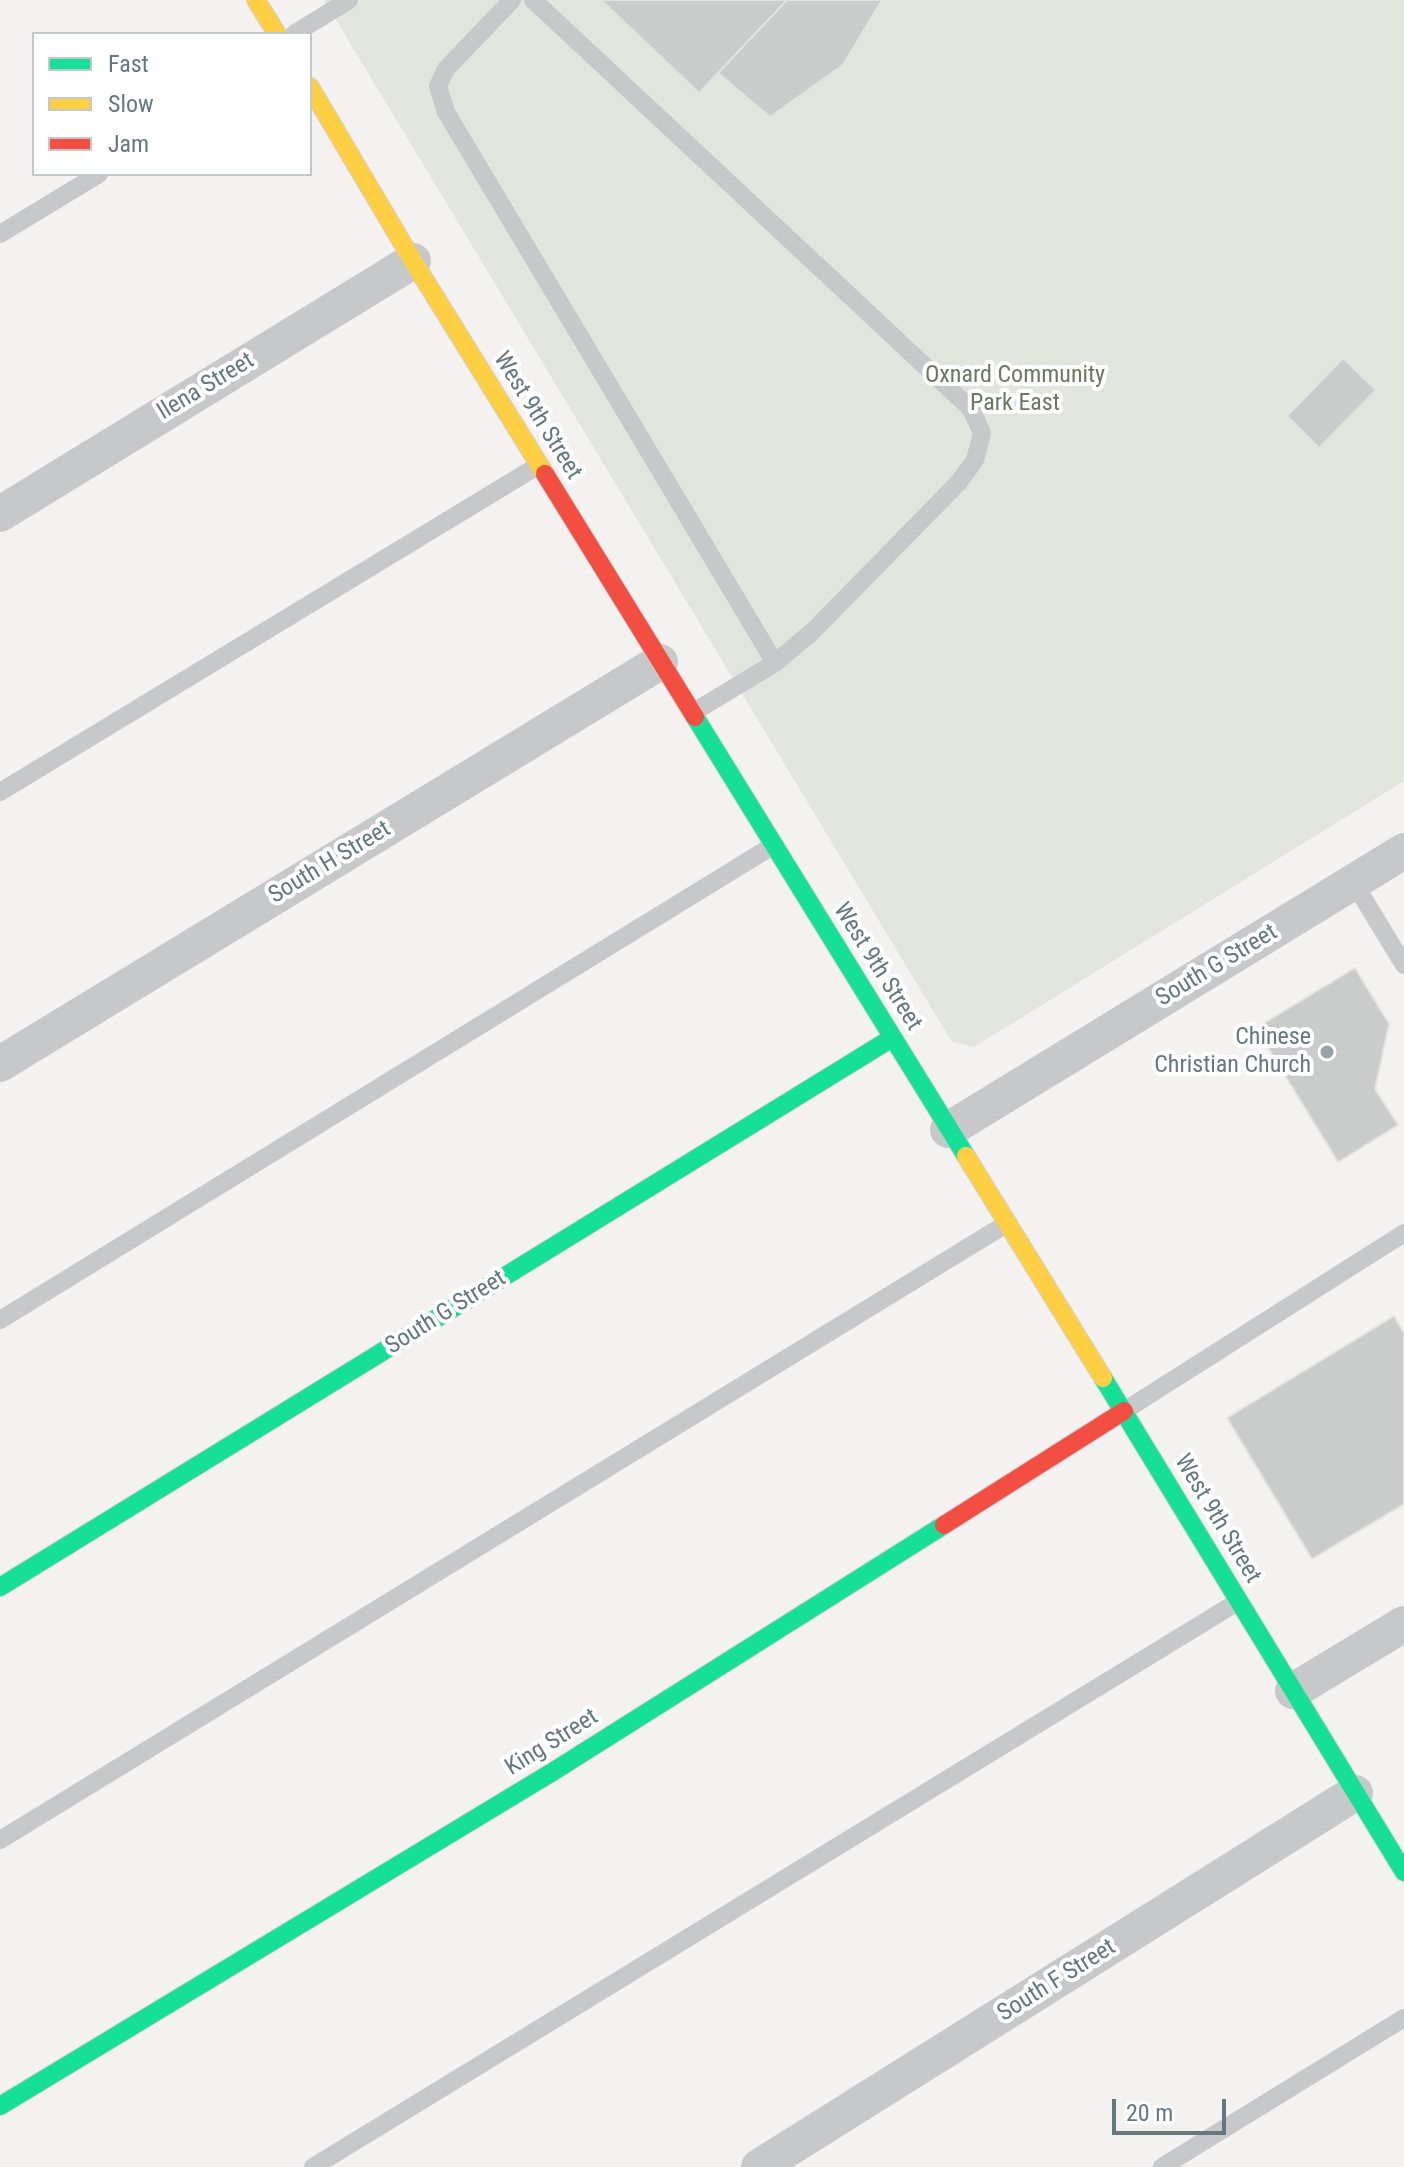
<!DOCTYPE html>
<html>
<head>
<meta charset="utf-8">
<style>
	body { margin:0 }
	#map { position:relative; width:1404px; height:2167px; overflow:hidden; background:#f3f2f1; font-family:"Roboto Condensed",sans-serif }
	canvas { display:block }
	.legend { position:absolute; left:32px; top:32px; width:280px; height:144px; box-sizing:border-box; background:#fff; border:2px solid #c1c9cc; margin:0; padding:10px 14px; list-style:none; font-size:24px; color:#647880 }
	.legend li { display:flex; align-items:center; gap:16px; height:40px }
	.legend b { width:40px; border:2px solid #c1c9cc }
	.scale { position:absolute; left:1112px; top:2099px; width:114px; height:36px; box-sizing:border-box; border:4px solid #647880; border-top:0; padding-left:10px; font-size:24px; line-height:28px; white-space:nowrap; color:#647880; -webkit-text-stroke:6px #fff; paint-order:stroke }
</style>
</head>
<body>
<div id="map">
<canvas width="1404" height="2167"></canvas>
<ul class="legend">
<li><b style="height:10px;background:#16e098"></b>Fast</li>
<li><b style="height:10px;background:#ffcf43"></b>Slow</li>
<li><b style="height:10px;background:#f24e42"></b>Jam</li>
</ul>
<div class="scale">20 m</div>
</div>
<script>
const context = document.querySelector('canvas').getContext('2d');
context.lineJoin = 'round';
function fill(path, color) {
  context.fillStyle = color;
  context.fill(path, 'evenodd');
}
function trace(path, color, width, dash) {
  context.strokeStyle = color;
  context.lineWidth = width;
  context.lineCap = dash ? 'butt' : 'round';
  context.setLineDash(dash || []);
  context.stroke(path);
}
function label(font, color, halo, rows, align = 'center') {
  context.font = font + ' "Roboto Condensed",sans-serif';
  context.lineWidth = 8;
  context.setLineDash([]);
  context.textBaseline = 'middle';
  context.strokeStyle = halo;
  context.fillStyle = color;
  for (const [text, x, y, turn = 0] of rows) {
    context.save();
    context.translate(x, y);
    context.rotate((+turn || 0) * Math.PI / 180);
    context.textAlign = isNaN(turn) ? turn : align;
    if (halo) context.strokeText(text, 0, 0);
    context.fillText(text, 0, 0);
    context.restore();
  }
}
const green = new Path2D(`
	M324,0H1404V781L974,1047L952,1042Z`);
const building = new Path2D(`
	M601,0H787L699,93Z
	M787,0H882L843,65L770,117L718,73Z
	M1343,358L1376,390L1319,448L1287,416Z
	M1355,968L1389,1024L1375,1089L1398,1125L1338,1162L1256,1028Z
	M1394,1316L1404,1333V1504L1312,1559L1227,1418Z`);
const lane = new Path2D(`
	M512,0L446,69L438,86L446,112L775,663
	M533,0L971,409L982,433L975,460L959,482L813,631L775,663L692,713
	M294,34L349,0
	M0,234L99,174
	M0,792L539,465
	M1354,883L1404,965
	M0,1320L774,845
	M1124,1411L1404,1233
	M0,1840L1006,1224
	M313,2167L1239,1601
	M1162,2167L1404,2018`);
const street = new Path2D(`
	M0,514L413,261
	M0,1064L660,662
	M948,1130L1404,851
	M1293,1691L1404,1624
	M759,2167L1355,1793`);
const fast = new Path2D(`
	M695,717L966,1156
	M1103,1378L1404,1872
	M0,1587L892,1038
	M0,2106L554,1771L944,1525`);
const slow = new Path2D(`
	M256,0L277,34
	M310,87L413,261L545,474
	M966,1156L1103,1378`);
const jam = new Path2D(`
	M545,474L695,717
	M944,1525L1124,1411`);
const markers = [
	[1327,1052,8,"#96a3a8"]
];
const parkNames = [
	["Oxnard Community",1015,376],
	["Park East",1015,404]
];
const streetNames = [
	["Ilena Street",206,387,-31],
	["West 9th Street",537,416,58],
	["South H Street",330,863,-31],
	["South G Street",1217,966,-31],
	["West 9th Street",877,967,58],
	["South G Street",446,1313,-32],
	["West 9th Street",1217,1519,59],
	["King Street",552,1743,-32],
	["South F Street",1057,1981,-32]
];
const poiNames = [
	["Chinese",1311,1038],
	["Christian Church",1311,1066]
];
fill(green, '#e2e4de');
fill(building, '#cacccc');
trace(building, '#e2e2e1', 2);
trace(fast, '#cfd0d1', 20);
trace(slow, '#cfd0d1', 20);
trace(jam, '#cfd0d1', 20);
trace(lane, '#c7c8c9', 18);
trace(street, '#c7c8c9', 36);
trace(fast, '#16e098', 18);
trace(slow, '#ffcf43', 18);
trace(jam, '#f24e42', 18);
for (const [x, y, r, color] of markers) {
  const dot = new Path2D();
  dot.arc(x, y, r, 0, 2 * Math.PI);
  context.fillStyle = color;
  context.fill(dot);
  trace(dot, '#fff', 3);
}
label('24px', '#6a7862', '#fff', parkNames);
label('24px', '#647880', '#fff', streetNames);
label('24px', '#647880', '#fff', poiNames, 'right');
</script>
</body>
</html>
